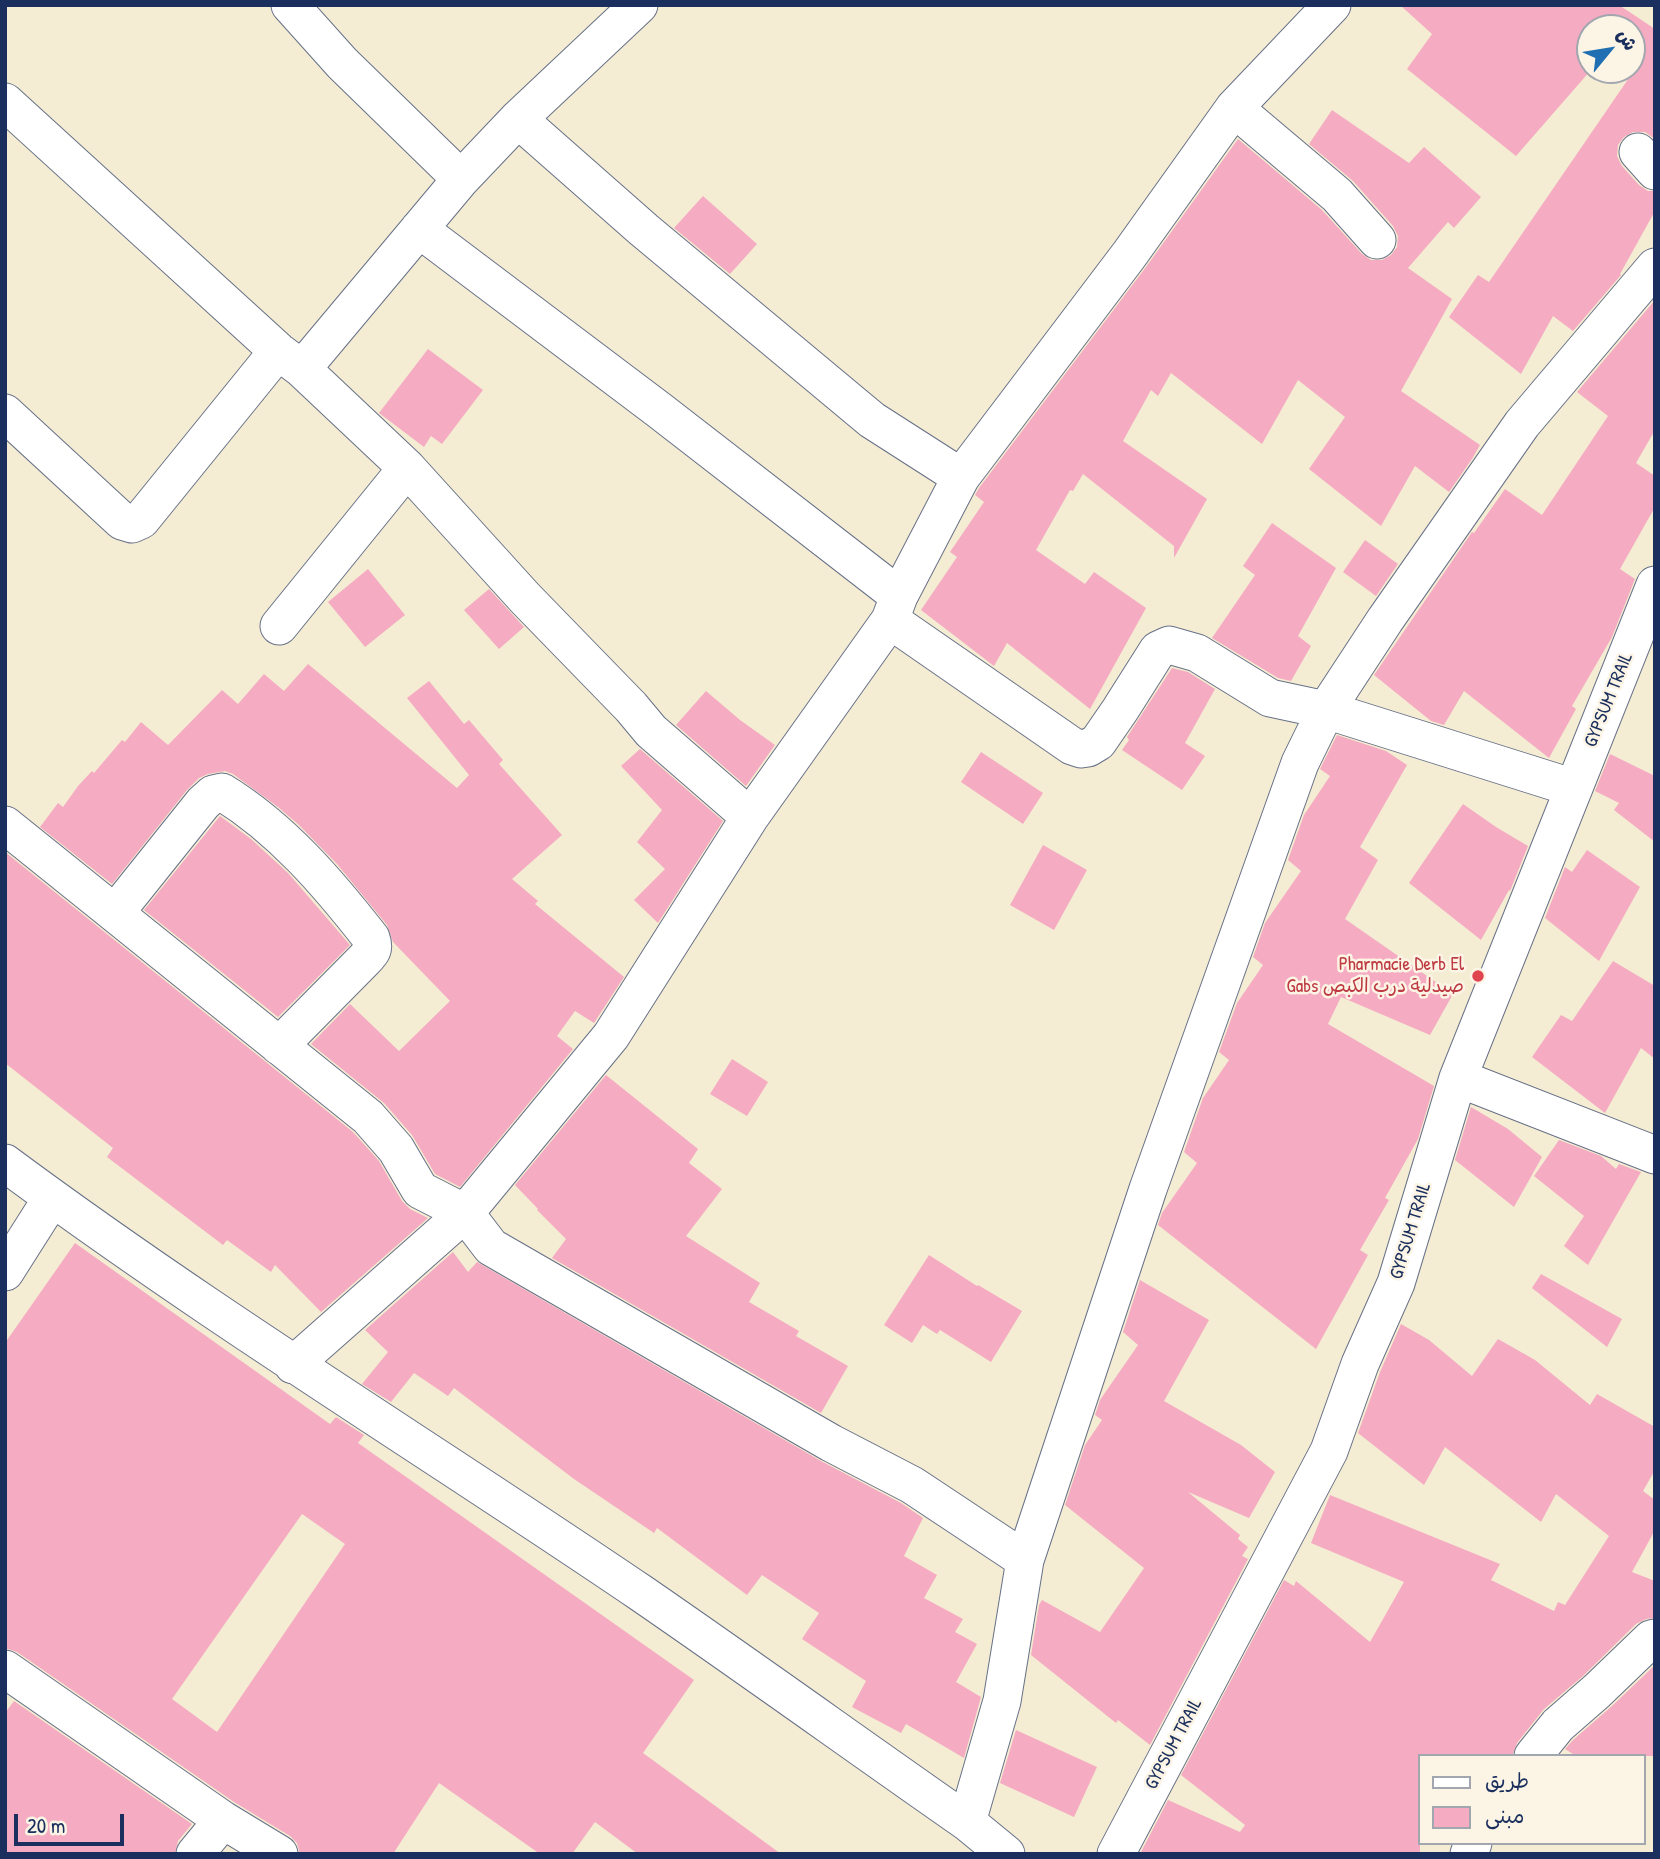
<!DOCTYPE html>
<html>
<head>
<meta charset="utf-8">
<style>
	body { margin:0 }
	#map { position:relative; width:1660px; height:1859px; overflow:hidden; background:#f4ecd3; font-family:"Patrick Hand","Playpen Sans Arabic",sans-serif }
	canvas { display:block }
	.frame { position:absolute; inset:0; border:7px solid #1b2f5e; pointer-events:none }
	.legend { position:absolute; left:1418px; top:1754px; width:228px; height:91px; box-sizing:border-box; background:#fcf5e5; border:2px solid #a2a6af; margin:0; padding:9px 12px; list-style:none; font-size:21px; color:#1b2f5e }
	.legend li { display:flex; align-items:center; gap:14px; height:35px }
	.legend b { width:35px; border:2px solid #a2a6af }
	.north { position:absolute; left:1576px; top:14px; width:70px; height:70px; box-sizing:border-box; background:#fcf5e5; border:2px solid #a2a6af; border-radius:50%; rotate:60deg; font-size:19px; font-weight:700; line-height:28px; text-align:center; color:#1b2f5e }
	.north::after { content:''; display:block; margin:auto; width:24px; height:32px; background:#1f6fb2; clip-path:polygon(50% 0,100% 100%,50% 72%,0 100%) }
	.scale { position:absolute; left:14px; top:1814px; width:110px; height:32px; box-sizing:border-box; border:4px solid #1b2f5e; border-top:0; padding-left:9px; font-size:21px; line-height:24px; white-space:nowrap; color:#1b2f5e; -webkit-text-stroke:5px #fcf5e5; paint-order:stroke }
</style>
</head>
<body>
<div id="map">
<canvas width="1660" height="1859"></canvas>
<div class="frame"></div>
<ul class="legend">
<li><b style="height:9px;background:#fff"></b>طريق</li>
<li><b style="height:19px;background:#f5acc2"></b>مبنى</li>
</ul>
<div class="north">ش</div>
<div class="scale">20 m</div>
</div>
<script>
const context = document.querySelector('canvas').getContext('2d');
context.lineJoin = 'round';
function fill(path, color) {
  context.fillStyle = color;
  context.fill(path, 'evenodd');
}
function trace(path, color, width, dash) {
  context.strokeStyle = color;
  context.lineWidth = width;
  context.lineCap = dash ? 'butt' : 'round';
  context.setLineDash(dash || []);
  context.stroke(path);
}
function label(font, color, halo, rows, align = 'center') {
  context.font = font + ' "Patrick Hand","Playpen Sans Arabic",sans-serif';
  context.lineWidth = 5;
  context.setLineDash([]);
  context.textBaseline = 'middle';
  context.strokeStyle = halo;
  context.fillStyle = color;
  for (const [text, x, y, turn = 0] of rows) {
    context.save();
    context.translate(x, y);
    context.rotate((+turn || 0) * Math.PI / 180);
    context.textAlign = isNaN(turn) ? turn : align;
    if (halo) context.strokeText(text, 0, 0);
    context.fillText(text, 0, 0);
    context.restore();
  }
}
const building = new Path2D(`
	M1400,5H1619L1655,29V139L1645,132H1633L1624,137L1618,145L1617,156L1622,166L1639,185L1648,191H1655V211L1620,274L1621,275L1573,331L1553,316L1521,374L1449,317L1478,275L1489,282L1633,72L1630,70H1632V28H1590L1591,70L1516,156L1407,69L1432,34Z
	M1332,110L1409,163L1424,147L1481,197L1454,228L1448,222L1408,268L1452,299L1401,391L1480,445L1472,459L1449,492L1415,466L1381,526L1309,469L1345,417L1298,380L1262,444L1171,373L1158,396L1151,390L1123,441L1207,499L1174,558V546L1083,474L1073,491L1070,490L1036,550L1085,584L1094,572L1146,608L1090,709L1007,643L994,666L921,610L957,557L950,552L984,502L975,495L979,488L1146,267L1238,139L1322,210L1362,254L1371,260H1382L1391,255L1397,247L1398,236L1393,226L1353,181L1309,144Z
	M703,196L757,244L730,274L674,228Z
	M1655,300V430L1636,463L1655,476V507L1620,569L1635,579L1612,637L1572,706L1576,709L1549,758L1464,691L1444,725L1431,721L1374,675L1472,532L1474,533L1505,489L1542,515L1608,416L1577,392Z
	M428,349L483,390L442,444L431,436L424,447L379,413Z
	M1272,523L1336,568L1298,636L1311,646L1291,681L1278,678L1212,638L1255,575L1243,566Z
	M1365,540L1398,564L1376,596L1343,572Z
	M368,569L405,615L365,647L328,602Z
	M489,589L524,627L499,649L464,610Z
	M308,664L457,788L469,775L407,698L429,681L464,724L469,720L503,760L499,764L562,835L512,879L538,901L535,904L624,977L594,1023L575,1011L557,1036L573,1049L460,1187L435,1174L412,1135L384,1103L311,1044L350,1004L399,1051L450,1001L393,942L387,925L337,864L299,825L278,807L233,774L225,771L208,774L199,778L187,790L112,884L40,827L58,803L63,807L78,786L92,771L94,773L122,740L125,742L141,722L168,745L222,690L238,704L264,674L284,691Z
	M1172,668L1188,672L1215,689L1185,743L1205,756L1182,790L1122,750L1129,740L1127,737Z
	M706,691L740,720L775,745L746,786L676,725Z
	M1337,735L1386,751L1407,765L1360,847L1378,860L1345,919L1453,994L1430,1035L1341,997L1328,1024L1434,1086L1418,1139L1385,1198L1389,1200L1360,1250L1368,1255L1316,1349L1158,1225L1162,1213L1197,1163L1184,1152L1203,1098L1229,1060L1219,1052L1237,1003L1263,965L1253,957L1265,923L1301,871L1288,860L1304,815L1330,776L1320,769Z
	M640,749L723,821L658,923L634,900L665,869L637,842L662,810L621,766Z
	M981,752L1043,793L1023,824L961,782Z
	M1610,754L1655,776V842L1614,810L1619,803L1595,791Z
	M1463,804L1496,827L1528,846L1510,891L1509,890L1481,940L1409,883Z
	M220,816L251,839L288,873L350,945L278,1017L144,910Z
	M1043,845L1087,870L1054,930L1010,905Z
	M1587,850L1640,887L1599,961L1545,918L1565,867L1572,872Z
	M5,852L353,1132L379,1161L402,1201L410,1209L428,1218L321,1312L275,1265L271,1272L227,1240L223,1245L107,1157L113,1148L5,1063Z
	M1613,961L1655,986V1059L1641,1048L1605,1113L1532,1057L1561,1015L1572,1021Z
	M732,1059L768,1082L747,1116L710,1094Z
	M606,1075L698,1149L689,1163L722,1189L686,1236L760,1283L749,1302L799,1331L796,1336L848,1366L821,1413L552,1258L566,1239L537,1210L538,1209L515,1185Z
	M1471,1107L1508,1129L1542,1157L1514,1207L1455,1160Z
	M1559,1140L1601,1156L1616,1169L1619,1164L1641,1172L1588,1265L1564,1246L1584,1216L1534,1176Z
	M75,1243L330,1424L336,1417L364,1435L358,1443L694,1680L643,1753L781,1854H638L595,1822L572,1854H540L439,1783L393,1854H300L297,1843L290,1836L234,1802L17,1652L5,1648V1343ZM302,1514L345,1544L217,1732L172,1699Z
	M453,1252L468,1272L477,1262L821,1461L901,1503L923,1518L904,1556L937,1575L924,1598L963,1619L955,1632L977,1644L956,1682L981,1697L964,1758L906,1724L901,1733L852,1707L866,1681L802,1639L819,1613L762,1575L747,1595L657,1528L654,1533L574,1479L454,1388L448,1396L414,1373L391,1402L362,1384L388,1352L365,1330Z
	M929,1255L977,1286L978,1285L1022,1311L991,1362L940,1330L937,1334L923,1325L912,1343L884,1325Z
	M1541,1274L1622,1319L1607,1347L1532,1288Z
	M1140,1280L1209,1320L1164,1401L1241,1445L1275,1472L1249,1518L1188,1492L1240,1535L1238,1539L1248,1547L1242,1556L1248,1559L1150,1745L1118,1720L1116,1723L1031,1655L1039,1605L1042,1600L1100,1632L1144,1568L1065,1505L1085,1445L1102,1420L1095,1415L1100,1400L1138,1345L1123,1332Z
	M1401,1324L1429,1340L1472,1376L1498,1339L1535,1360L1590,1405L1597,1394L1655,1427V1470L1643,1491L1655,1500V1530L1632,1572L1655,1581V1618L1646,1619L1636,1624L1583,1676L1544,1709L1517,1743L1512,1756H1420V1854H1140L1168,1800L1240,1832L1245,1825L1181,1775L1284,1580L1294,1586L1296,1581L1370,1642L1404,1582L1311,1543L1330,1495L1500,1564L1491,1580L1554,1611L1558,1602L1565,1605L1609,1536L1556,1494L1541,1522L1445,1447L1424,1485L1358,1433L1380,1372Z
	M1655,1665V1756H1576L1565,1749L1573,1740L1612,1706Z
	M14,1701L192,1824L178,1841L175,1854H5V1713Z
	M1016,1730L1097,1767L1074,1817L1000,1783Z`);
const minor = new Path2D(`
	M290,5L342,63L461,179
	M5,102L278,351L302,369L407,468L525,598L631,707L651,731L750,817
	M1234,108L1337,195L1377,240
	M518,119L644,230L872,420L961,477
	M1638,152L1655,171
	M419,229L659,410L899,596
	M302,369L461,179L518,119L639,5
	M5,413L122,521L132,524L141,520L278,351
	M890,620L1072,746L1081,749L1088,748L1098,742L1120,710L1158,650L1169,645L1197,653L1270,698L1326,710L1574,788
	M279,626L407,468
	M5,825L368,1117L396,1149L420,1190L465,1213L491,1247L831,1443L912,1485L1025,1560
	M115,913L203,803L213,794L222,792C282,829 328,883 371,938C375,949 372,952 364,960L279,1046
	M1458,1078L1655,1155
	M5,1163C211,1316 429,1449 641,1593C750,1668 858,1746 967,1822L1006,1854
	M5,1272L52,1198
	M293,1365L465,1213L611,1036L750,817L890,620L899,596L961,477L1129,255L1234,108L1332,5
	M5,1669L223,1820L279,1854
	M1533,1756L1558,1725L1597,1691L1651,1639L1655,1638
	M967,1822L1002,1701L1025,1560L1148,1189L1300,763L1326,710L1385,620L1522,424L1655,267
	M195,1854L223,1820
	M1116,1854L1329,1451L1360,1364L1396,1283L1458,1078L1655,585
	M1469,1854L1473,1843`);
const markers = [
	[1478,976,7,"#e0444e"]
];
const streetNames = [
	["GYPSUM TRAIL",1609,700,-68],
	["GYPSUM TRAIL",1411,1231,-73],
	["GYPSUM TRAIL",1174,1744,-62]
];
const healthNames = [
	["Pharmacie Derb El",1464,965],
	["Gabs صيدلية درب الكبص",1464,987]
];
fill(building, '#f5acc2');
trace(minor, '#677187', 39);
trace(minor, '#fff', 37);
for (const [x, y, r, color] of markers) {
  const dot = new Path2D();
  dot.arc(x, y, r, 0, 2 * Math.PI);
  context.fillStyle = color;
  context.fill(dot);
  trace(dot, '#fcf5e5', 2.5);
}
label('19px', '#1b2f5e', '#fcf5e5', streetNames);
label('19px', '#be3a42', '#fcf5e5', healthNames, 'right');
</script>
</body>
</html>
